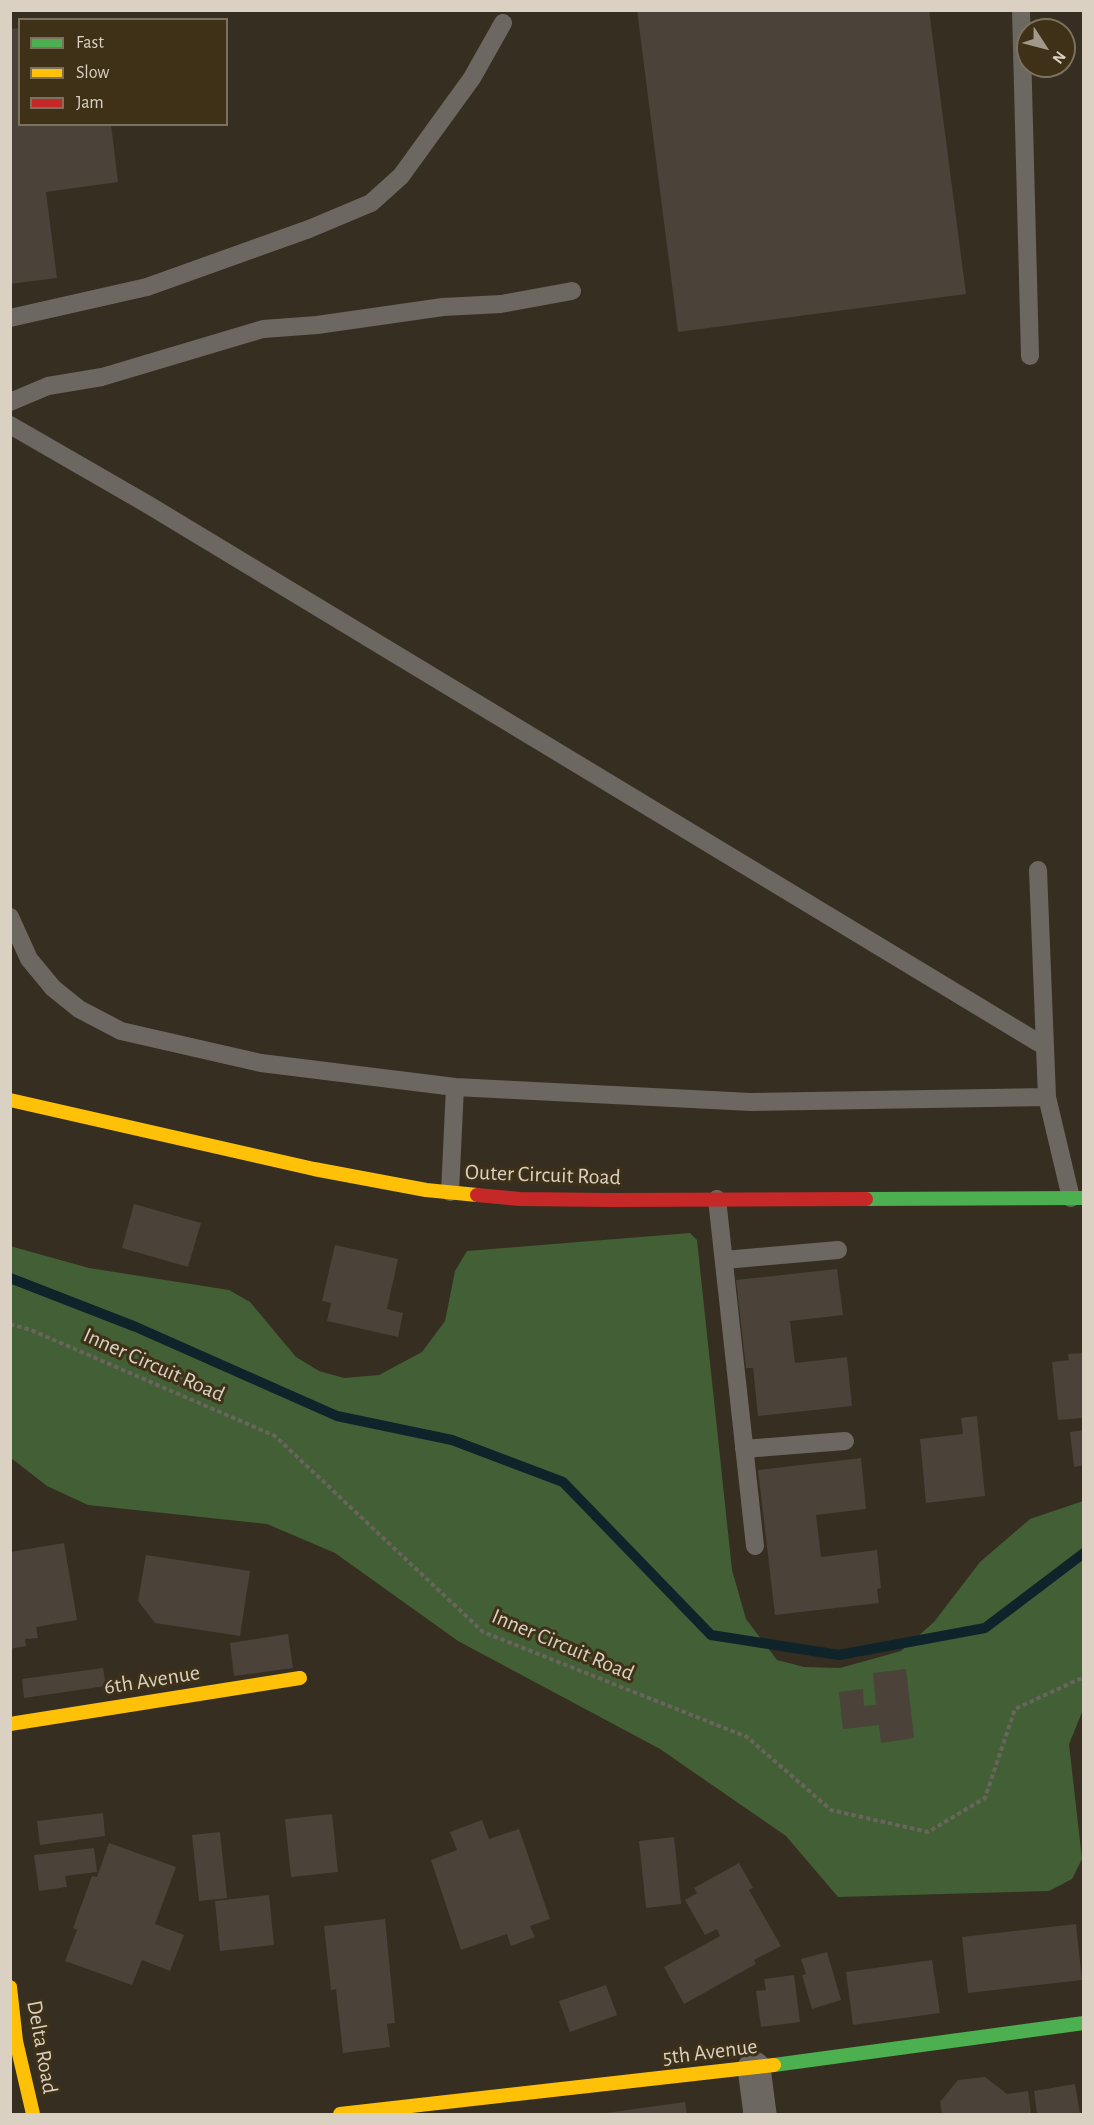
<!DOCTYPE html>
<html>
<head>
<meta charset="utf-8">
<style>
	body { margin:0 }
	#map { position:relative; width:1094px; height:2125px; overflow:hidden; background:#362e20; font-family:"Alegreya Sans",sans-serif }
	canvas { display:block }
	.frame { position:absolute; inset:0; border:12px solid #dad1c3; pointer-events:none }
	.legend { position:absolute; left:18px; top:18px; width:210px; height:108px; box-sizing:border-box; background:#3e3118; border:2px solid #7c715c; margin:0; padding:8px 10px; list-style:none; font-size:18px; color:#dad1c3 }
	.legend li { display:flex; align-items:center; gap:12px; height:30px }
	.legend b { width:30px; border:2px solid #7c715c }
	.north { position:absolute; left:1016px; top:18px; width:60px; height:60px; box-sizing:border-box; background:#3e3118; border:2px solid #7c715c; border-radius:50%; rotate:126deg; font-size:16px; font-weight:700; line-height:24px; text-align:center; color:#dad1c3 }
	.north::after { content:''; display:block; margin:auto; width:21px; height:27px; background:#a1988a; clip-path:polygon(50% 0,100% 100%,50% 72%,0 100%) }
</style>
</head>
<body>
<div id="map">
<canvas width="1094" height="2125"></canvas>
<div class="frame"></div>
<ul class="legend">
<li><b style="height:8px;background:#4caf50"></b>Fast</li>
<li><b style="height:8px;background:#ffc107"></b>Slow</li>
<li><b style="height:8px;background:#c62828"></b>Jam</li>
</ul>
<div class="north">N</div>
</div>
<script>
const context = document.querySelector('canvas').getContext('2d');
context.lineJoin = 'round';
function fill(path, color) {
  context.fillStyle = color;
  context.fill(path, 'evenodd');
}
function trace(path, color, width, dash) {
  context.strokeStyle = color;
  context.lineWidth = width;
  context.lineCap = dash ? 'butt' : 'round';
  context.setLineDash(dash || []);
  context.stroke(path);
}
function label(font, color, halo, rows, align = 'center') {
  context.font = font + ' "Alegreya Sans",sans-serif';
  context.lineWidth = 6;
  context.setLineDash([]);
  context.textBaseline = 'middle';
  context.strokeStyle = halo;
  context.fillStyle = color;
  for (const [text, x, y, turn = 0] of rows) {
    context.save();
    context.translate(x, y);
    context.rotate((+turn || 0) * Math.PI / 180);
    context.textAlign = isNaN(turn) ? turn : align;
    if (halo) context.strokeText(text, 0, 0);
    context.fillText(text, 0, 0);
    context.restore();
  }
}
const forest = new Path2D(`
	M690,1233L697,1240L732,1570L746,1619L777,1660L804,1667L840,1668L901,1651L934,1622L980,1562L1030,1519L1083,1501V1710L1069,1744L1082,1859L1072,1879L1049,1891L838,1897L786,1836L660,1749L458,1641L335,1553L267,1524L88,1505L47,1486L11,1458L10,1246L89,1268L229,1290L250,1302L296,1357L319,1371L344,1378L379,1375L422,1352L445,1321L455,1271L467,1251Z`);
const stream = new Path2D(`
	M10,1278L136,1327L337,1416L452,1440L563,1482L711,1635L839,1655L985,1628L1084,1553`);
const building = new Path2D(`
	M637,10H929L966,294L678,332Z
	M20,28V124H111L118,182L46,192L57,278L10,284V29Z
	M134,1204L201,1223L188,1267L122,1248Z
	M335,1245L398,1259L387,1309L403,1313L398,1337L327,1321L331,1303L322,1301Z
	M837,1269L843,1315L790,1321L795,1363L847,1357L852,1406L758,1416L753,1368H746L736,1280Z
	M1084,1353V1418L1058,1420L1052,1362L1069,1360L1068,1354Z
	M977,1416L985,1496L926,1503L920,1439L963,1434L961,1418Z
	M1084,1430V1465L1074,1467L1070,1432Z
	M861,1458L866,1509L816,1515L821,1557L877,1550L881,1588L877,1589L879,1603L775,1615L758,1470Z
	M64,1543L77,1620L36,1627L38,1638L25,1639L26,1646L10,1649V1552Z
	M146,1555L250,1571L240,1636L155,1623L138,1601Z
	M288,1634L293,1668L234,1676L230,1643Z
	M103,1668L106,1686L24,1698L22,1679Z
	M906,1669L914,1738L881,1743L879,1725L843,1729L839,1692L863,1689L864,1706L876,1705L873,1673Z
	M103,1813L105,1836L40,1845L37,1821Z
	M332,1814L338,1872L291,1877L285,1819Z
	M482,1820L489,1839L519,1829L550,1919L530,1926L535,1937L511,1946L507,1934L461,1950L431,1860L457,1850L450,1832Z
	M220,1832L227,1898L199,1901L192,1835Z
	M674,1837L681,1904L646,1908L639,1841Z
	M109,1843L176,1867L155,1924L184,1935L170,1971L142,1960L132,1985L65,1961L77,1930L73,1928L92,1876L97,1877Z
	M94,1848L97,1872L65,1876L67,1887L39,1891L34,1855Z
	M739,1863L753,1888L749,1890L781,1946L754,1960L756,1964L684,2004L664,1967L720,1936L717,1929L705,1935L685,1900L697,1893L694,1888Z
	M269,1895L274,1945L220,1951L215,1901Z
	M385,1919L395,2023L387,2024L390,2047L343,2053L336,1989L331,1990L324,1926Z
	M1076,1924L1082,1980L968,1993L962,1937Z
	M827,1952L841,2000L812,2009L802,1975L806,1974L801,1959Z
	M932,1960L940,2013L853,2025L846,1972Z
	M794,1975L800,2022L761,2027L756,1991L766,1990L764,1979Z
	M606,1985L617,2015L570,2032L559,2001Z
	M985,2077L1007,2094L1028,2091L1031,2114H942L940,2102L958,2080Z
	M1075,2084L1080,2114H1037L1034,2091Z
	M685,2102L687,2114H606V2113Z`);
const path = new Path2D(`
	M10,1324L31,1330L275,1436L483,1632L747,1737L831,1810L928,1832L985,1798L1015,1709L1084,1677`);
const lane = new Path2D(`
	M1021,10L1030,356
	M10,318L147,287L309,229L371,203L401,176L472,78L503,23
	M10,402L48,386L102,377L263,329L317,325L443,307L501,304L572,291
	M10,425L147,504L1044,1046
	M1038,870L1047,1097L1071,1198
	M10,917L29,959L53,988L79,1009L121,1031L261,1063L455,1087L751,1102L1047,1097
	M450,1192L455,1087
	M717,1199L755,1546
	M724,1260L838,1250
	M744,1449L845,1441`);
const street = new Path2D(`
	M754,2068L760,2114`);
const fast = new Path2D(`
	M866,1199L1084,1198
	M774,2065L1084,2023`);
const slow = new Path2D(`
	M10,1100L314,1169L426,1190L477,1195
	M10,1724L300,1678
	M10,1987L16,2041L33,2114
	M340,2114L774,2065`);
const jam = new Path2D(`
	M477,1195L520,1199L611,1200L866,1199`);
const streetNames = [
	["Outer Circuit Road",543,1175,2],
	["Inner Circuit Road",154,1365,24],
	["Inner Circuit Road",563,1645,23],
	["6th Avenue",152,1680,-9],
	["Delta Road",42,2047,80],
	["5th Avenue",710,2052,-7]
];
fill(forest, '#425f35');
trace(stream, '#0f232a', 10);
fill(building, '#4b423a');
trace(path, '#69655d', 4, [4.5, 3]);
trace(lane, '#6c6761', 18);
trace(street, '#6c6761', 33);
trace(fast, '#4caf50', 14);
trace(slow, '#ffc107', 14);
trace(jam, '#c62828', 14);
label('22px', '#dad1c3', '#3e3118', streetNames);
</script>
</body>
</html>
